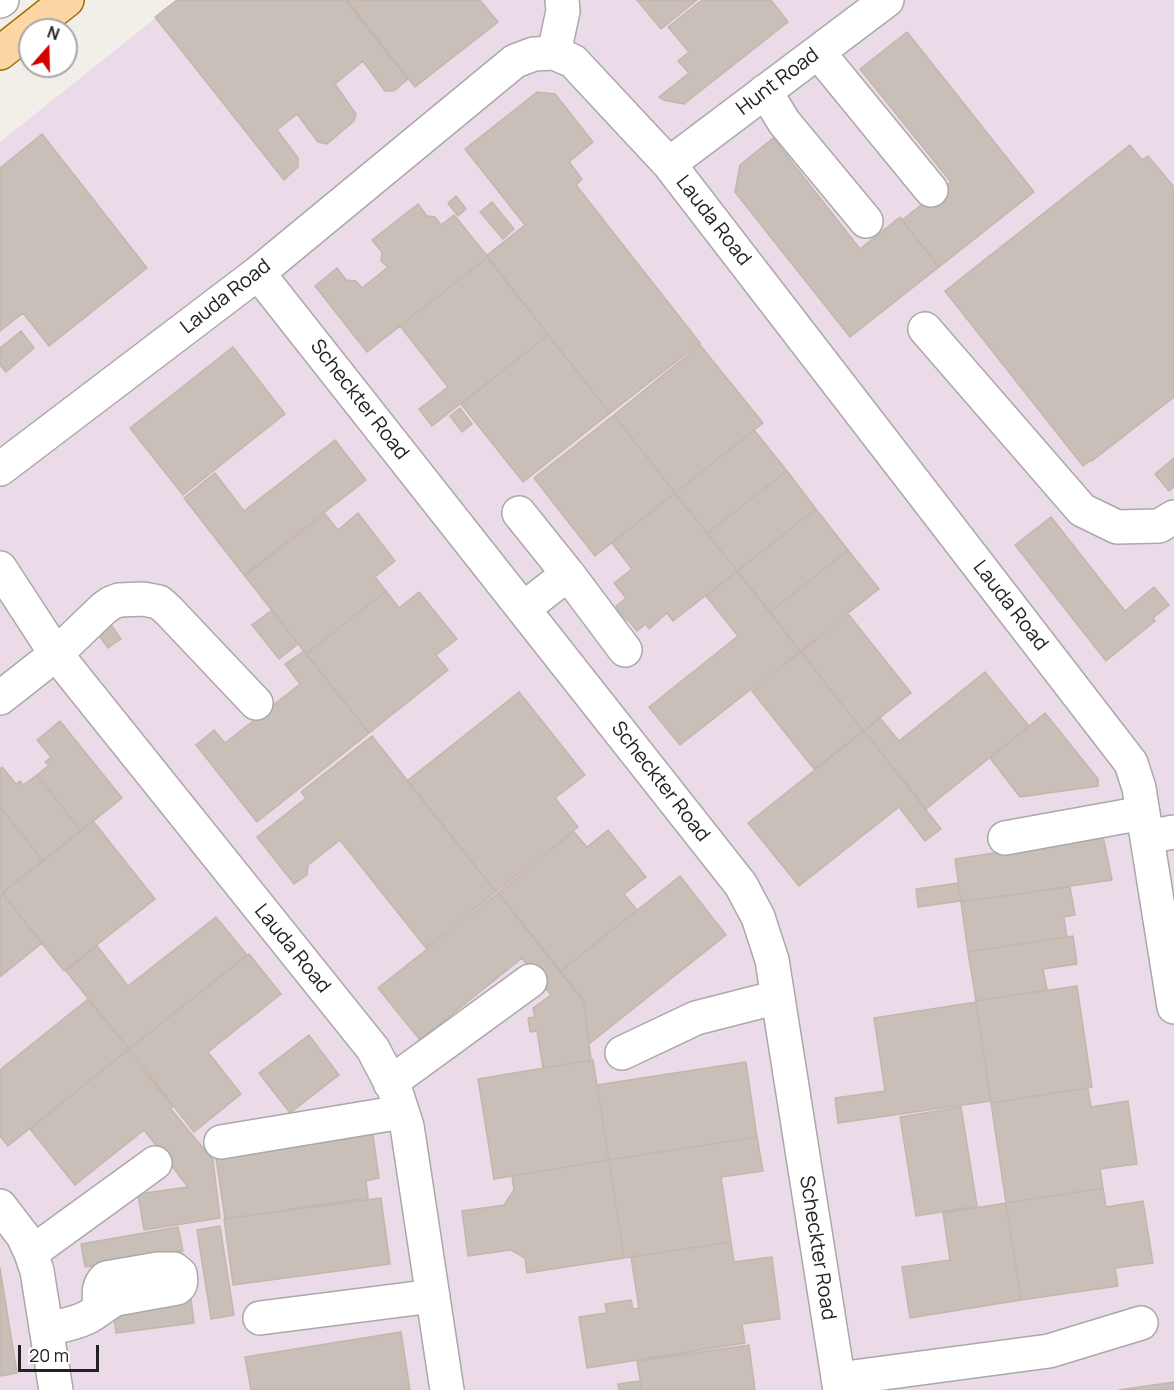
<!DOCTYPE html>
<html>
<head>
<meta charset="utf-8">
<style>
	body { margin:0 }
	#map { position:relative; width:1174px; height:1390px; overflow:hidden; background:#f2efe9; font-family:Manrope,sans-serif }
	canvas { display:block }
	.north { position:absolute; left:18px; top:18px; width:60px; height:60px; box-sizing:border-box; background:#fff; border:2px solid #a7a7a7; border-radius:50%; rotate:20deg; font-size:16px; font-weight:700; line-height:24px; text-align:center; color:#222 }
	.north::after { content:''; display:block; margin:auto; width:21px; height:27px; background:#d40000; clip-path:polygon(50% 0,100% 100%,50% 72%,0 100%) }
	.scale { position:absolute; left:18px; top:1345px; width:81px; height:27px; box-sizing:border-box; border:3px solid #222; border-top:0; padding-left:8px; font-size:18px; line-height:21px; white-space:nowrap; color:#222; -webkit-text-stroke:4px #fff; paint-order:stroke }
</style>
</head>
<body>
<div id="map">
<canvas width="1174" height="1390"></canvas>
<div class="north">N</div>
<div class="scale">20 m</div>
</div>
<script>
const context = document.querySelector('canvas').getContext('2d');
context.lineJoin = 'round';
function fill(path, color) {
  context.fillStyle = color;
  context.fill(path, 'evenodd');
}
function trace(path, color, width, dash) {
  context.strokeStyle = color;
  context.lineWidth = width;
  context.lineCap = dash ? 'butt' : 'round';
  context.setLineDash(dash || []);
  context.stroke(path);
}
function label(font, color, halo, rows, align = 'center') {
  context.font = font + ' Manrope,sans-serif';
  context.lineWidth = 4.5;
  context.setLineDash([]);
  context.textBaseline = 'middle';
  context.strokeStyle = halo;
  context.fillStyle = color;
  for (const [text, x, y, turn = 0] of rows) {
    context.save();
    context.translate(x, y);
    context.rotate((+turn || 0) * Math.PI / 180);
    context.textAlign = isNaN(turn) ? turn : align;
    if (halo) context.strokeText(text, 0, 0);
    context.fillText(text, 0, 0);
    context.restore();
  }
}
const industrial = new Path2D(`
	M178,0H1174V1390H0V142Z`);
const building = new Path2D(`
	M177,0H345L408,79L394,91H385L363,61L335,84L356,114L354,121L327,144L318,142L297,114L277,130L298,158V167L284,180L155,17Z
	M347,0H480L498,22L415,87Z
	M637,0H697L661,29Z
	M702,0H771L788,22L684,104L663,100L659,97L689,73L678,61L689,52L668,27Z
	M907,32L1034,192L939,267L902,220L951,182L860,69Z
	M537,92L555,94L593,142L569,162L582,179L576,185L700,343L610,413L486,256L525,225L465,149Z
	M42,134L147,268L49,346L23,313L0,331V168Z
	M773,138L860,249L900,217L939,267L850,337L735,192L740,165Z
	M1130,145L1142,160L1148,156L1174,187V397L1092,461L1091,460L1083,466L945,291Z
	M456,196L466,209L458,216L448,203Z
	M492,202L514,229L503,239L480,212Z
	M418,204L427,216L435,217L441,225L454,215L488,257L367,352L315,286L337,268L346,280L356,281L362,288L388,267L381,261L382,252L372,240Z
	M488,257L548,335L432,426L419,409L448,387L400,326Z
	M21,331L34,348L6,372L0,365V348Z
	M548,335L610,413L523,482L461,404Z
	M700,345L763,423L675,493L614,415Z
	M233,347L285,414L183,495L130,428Z
	M460,408L472,424L462,432L450,416Z
	M614,415L675,493L595,556L534,478Z
	M754,430L787,471L707,533L675,493Z
	M335,440L366,480L244,575L184,498L215,473L244,511Z
	M1174,458V487L1169,491L1155,474Z
	M787,471L816,509L737,571L707,533Z
	M675,493L737,571L673,621L667,613L649,629L646,624L637,631L629,621H628L620,614L616,606L626,598L614,583L632,569L612,543Z
	M816,509L848,550L770,612L737,571Z
	M358,513L395,561L375,577L386,591L306,654L245,576L325,514L338,530Z
	M1051,517L1125,611L1154,587L1169,605L1153,618L1155,621L1106,661L1015,545Z
	M848,550L879,589L800,651L770,612Z
	M737,571L800,651L680,745L649,707L738,636L706,596Z
	M386,591L399,608L419,592L457,639L436,655L448,670L369,733L306,654Z
	M272,610L298,644L279,659L252,625Z
	M849,615L911,693L863,731L801,652Z
	M111,625L121,639L108,648L98,634Z
	M304,651L369,733L257,822L196,745L214,730L225,743L300,684L285,664Z
	M801,652L863,731L814,769L752,691Z
	M985,672L1029,726L926,809L864,731L880,718L899,741Z
	M519,692L585,775L555,798L578,827L496,892L407,781Z
	M1045,713L1098,779V786L1020,797L990,758Z
	M60,721L122,798L81,831L37,775L49,765L45,762L51,757L37,740Z
	M864,731L941,829L925,841L899,807L799,886L748,823Z
	M372,736L496,892L426,948L340,840L308,865L307,875L294,884L257,837L306,798L301,792Z
	M2,767L16,784L20,781L23,785L37,775L81,831L43,861L0,807V769Z
	M0,807L43,861L2,893L0,890Z
	M93,821L155,899L64,971L2,893Z
	M608,830L646,877L624,894L637,910L561,971L498,893L574,832L587,847Z
	M1103,836L1112,880L961,902L955,859Z
	M680,876L726,935L589,1044L584,1002L561,971Z
	M958,883L961,901L918,907L916,889Z
	M1070,887L1075,915L1064,917L1067,937L968,952L961,902Z
	M2,893L42,943L0,977V895Z
	M498,893L584,1002L591,1060L543,1068L537,1031L530,1032L528,1018L535,1017L533,1008L551,995L522,958L420,1040L378,988Z
	M216,917L247,955L129,1049L66,971L97,946L128,986Z
	M1073,936L1077,964L1043,969L1047,990L976,1001L968,952Z
	M249,954L281,994L208,1052L241,1094L194,1132L129,1049Z
	M1077,986L1092,1087L991,1103L976,1001Z
	M88,999L129,1049L8,1146L0,1136V1070Z
	M976,1002L991,1101L838,1123L835,1098L885,1091L874,1018Z
	M309,1035L339,1075L290,1113L259,1073Z
	M127,1050L173,1107L170,1108L213,1160L220,1218L144,1230L138,1194L188,1187L144,1130L75,1185L30,1129Z
	M593,1060L609,1160L494,1179L478,1079Z
	M746,1062L757,1137L609,1160L597,1085Z
	M1088,1088L1091,1107L1128,1101L1137,1164L1100,1169L1103,1188L1006,1203L991,1103Z
	M961,1107L977,1206L916,1216L900,1117Z
	M373,1135L379,1178L366,1181L368,1198L225,1219L216,1158Z
	M757,1137L763,1171L721,1177L731,1242L624,1258L609,1160Z
	M609,1160L624,1258L527,1273L525,1258L511,1250L468,1256L462,1211L504,1205L514,1190L512,1176Z
	M1103,1188L1106,1207L1143,1201L1153,1263L1115,1268L1118,1286L1021,1300L1006,1203Z
	M381,1198L390,1264L233,1285L224,1219Z
	M1006,1203L1021,1300L910,1318L902,1267L950,1260L943,1213Z
	M220,1226L234,1315L211,1319L197,1230Z
	M178,1227L183,1251L85,1267L81,1244Z
	M731,1242L734,1262L772,1257L780,1319L742,1324L745,1343L587,1368L579,1317L607,1313L605,1304L631,1300L633,1309L639,1308L631,1257Z
	M0,1268L17,1373L0,1376Z
	M191,1299L194,1323L116,1333L113,1308Z
	M401,1332L410,1390H251L245,1357Z
	M749,1345L755,1390H642L637,1361Z
	M640,1381L642,1390H619L618,1384Z
	M1174,1382V1390H1119Z`);
const minor = new Path2D(`
	M0,1L2,0
	M818,52L931,190
	M554,53L563,11L562,0
	M765,91L784,122L866,221
	M669,164L887,0
	M258,273L741,885L758,917L772,960L840,1390
	M925,329L1082,510L1117,527L1159,526L1174,517
	M0,469L258,273L515,61L534,54L554,53L573,61L669,164L1131,763L1139,788L1174,1007
	M519,513L568,574L625,650
	M0,568L56,654L373,1049L397,1095L407,1126L447,1390
	M523,609L568,574
	M0,698L56,654L104,608L111,603L119,600L143,599L159,602L169,611L256,703
	M1147,837L1174,832
	M1005,838L1143,813
	M622,1053L696,1018L778,997
	M390,1083L530,981
	M221,1142L402,1112
	M0,1206L23,1236L31,1253L37,1271L56,1390
	M31,1253L155,1163
	M260,1318L433,1296
	M46,1329C60,1326 75,1324 88,1317C97,1312 106,1304 116,1299L177,1288C182,1285 181,1280 180,1274L174,1269H158L106,1278C96,1287 100,1297 100,1309
	M838,1379L1049,1351L1141,1323`);
const major = new Path2D(`
	M0,53L67,0`);
const streetNames = [
	["Hunt Road",778,82,-37],
	["Lauda Road",713,221,52],
	["Lauda Road",226,297,-38],
	["Scheckter Road",359,400,52],
	["Lauda Road",1010,606,52],
	["Scheckter Road",660,782,52],
	["Lauda Road",292,949,51],
	["Scheckter Road",817,1248,81]
];
fill(industrial, '#ebdbe8');
fill(building, '#c7bfb8');
trace(building, '#c4b6ab', 1.5);
trace(minor, '#a9a9a9', 36);
trace(major, '#a06b00', 36);
trace(minor, '#fff', 33);
trace(major, '#fcd6a4', 33);
label('20px', '#222', '#fff', streetNames);
</script>
</body>
</html>
